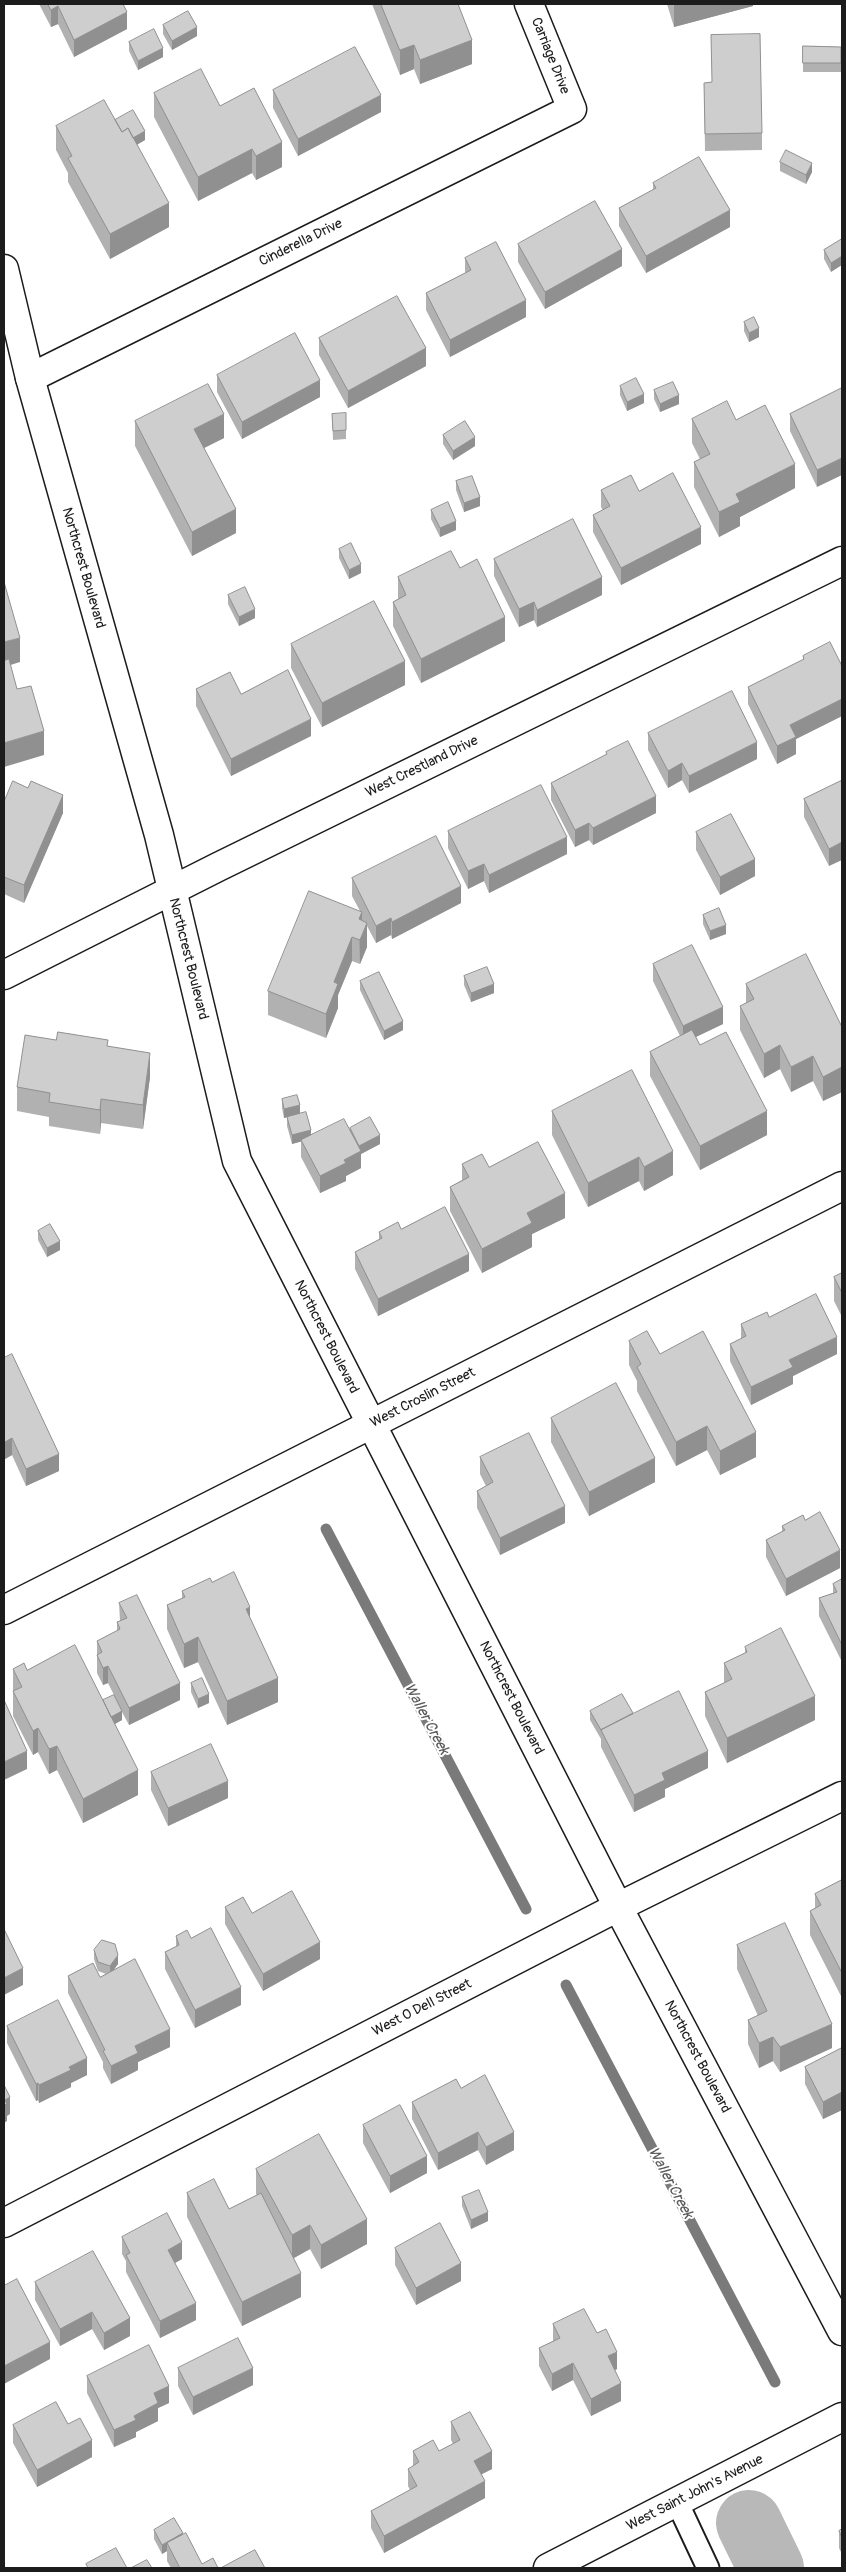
<!DOCTYPE html>
<html>
<head>
<meta charset="utf-8">
<style>
	body { margin:0 }
	#map { position:relative; width:846px; height:2572px; overflow:hidden; background:#fff; font-family:Pangolin,sans-serif }
	canvas { display:block }
	.frame { position:absolute; inset:0; border:5px solid #1c1c1c; pointer-events:none }
</style>
</head>
<body>
<div id="map">
<canvas width="846" height="2572"></canvas>
<div class="frame"></div>
</div>
<script>
const context = document.querySelector('canvas').getContext('2d');
context.lineJoin = 'round';
function trace(path, color, width, dash) {
  context.strokeStyle = color;
  context.lineWidth = width;
  context.lineCap = dash ? 'butt' : 'round';
  context.setLineDash(dash || []);
  context.stroke(path);
}
function fill(path, color) {
  context.fillStyle = color;
  context.fill(path, 'evenodd');
}
function label(font, color, halo, rows, align = 'center') {
  context.font = font + ' Pangolin,sans-serif';
  context.lineWidth = 4;
  context.setLineDash([]);
  context.textBaseline = 'middle';
  context.strokeStyle = halo;
  context.fillStyle = color;
  for (const [text, x, y, turn = 0] of rows) {
    context.save();
    context.translate(x, y);
    context.rotate((+turn || 0) * Math.PI / 180);
    context.textAlign = isNaN(turn) ? turn : align;
    if (halo) context.strokeText(text, 0, 0);
    context.fillText(text, 0, 0);
    context.restore();
  }
}
const stream = new Path2D(`
	M326,1529L526,1909
	M566,1985L775,2382`);
const river = new Path2D(`
	M749,2523L771,2568`);
const service = new Path2D(`
	M677,2502L708,2568`);
const minor = new Path2D(`
	M30,378L572,109L529,4
	M4,975L218,867L842,561
	M4,1610L842,1186
	M4,2223L618,1907L842,1796`);
const tertiary = new Path2D(`
	M4,269L30,378L159,835L237,1161L618,1907L842,2331
	M548,2568L842,2417`);
const wall = new Path2D(`
	M39,4H123L127,29L74,57L58,24L51,27Z
	M372,4H458L472,64L420,84L414,69L400,75Z
	M667,4H753V6L674,27Z
	M163,25L197,36L172,50L163,34Z
	M129,42L163,57L138,70L129,51Z
	M803,46L841,47V72H803Z
	M712,82L762,133V150L705,151L704,83Z
	M273,90L381,112L298,156L273,108Z
	M154,93L220,106L282,167L256,180L252,173L198,201L154,117Z
	M115,120L145,140L137,145L169,227L110,259L68,182V173L56,150V126Z
	M780,162L812,172L806,184L780,171Z
	M653,183L730,227L646,273L619,226V208L653,190Z
	M842,239L831,272L824,259V250Z
	M518,244L622,266L545,309L518,262Z
	M465,258L526,317L450,357L426,310V293L465,273Z
	M744,322L759,337L749,342L744,331Z
	M319,338L426,366L348,408L319,355Z
	M217,375L320,397L242,439L217,392Z
	M620,386L644,403L627,411L620,395Z
	M842,388L817,487L790,431V414Z
	M654,390L679,404L660,412L654,399Z
	M332,414L346,430V439L333,440Z
	M692,419L736,420L795,488L740,517V526L719,537L694,487V462L700,459L692,443Z
	M135,421L224,438L204,448L236,533L192,556L135,446Z
	M443,435L475,446L453,460L443,444Z
	M456,481L480,506L464,512L456,490Z
	M601,490L639,491L701,544L621,585L593,532V515L603,510L601,507Z
	M431,510L456,530L440,537L431,519Z
	M339,549L361,573L349,579L339,558Z
	M494,559L602,595L537,627L534,620L519,627L494,576Z
	M460,568L505,641L421,683L393,626V602L398,599V577Z
	M228,595L255,618L239,626L228,604Z
	M291,644L405,685L322,727L291,668Z
	M803,656L842,666V716L796,739V754L777,764L748,704V687L803,660Z
	M196,689L241,694L311,736L231,776L196,706Z
	M648,733L757,759L689,793L682,780L668,788L648,750Z
	M606,752L656,813L593,845L589,840L575,847L551,800V783L606,755Z
	M841,781L829,866L804,817V799Z
	M4,802L63,813L24,903L4,894Z
	M448,831L567,854L489,893L484,881L468,889L448,848Z
	M696,832L755,876L720,895L696,850Z
	M352,878L461,903L392,939L391,935L376,943L367,926V947L360,964L352,961L338,995V1008L326,1038L268,1015V991L360,911L352,896Z
	M703,915L726,934L710,940L703,924Z
	M653,964L723,1024L696,1037L700,1045L767,1135L700,1170L650,1076V1052L680,1036L653,981Z
	M464,976L494,993L471,1002L464,985Z
	M360,981L403,1030L384,1040L360,990Z
	M746,984L842,1027V1092L823,1101L813,1081L791,1092L780,1069L764,1078L740,1030V1006L746,1003Z
	M56,1040L108,1046L150,1077L143,1129L101,1123L100,1134L49,1126V1117L17,1111V1087Z
	M282,1099L300,1114L311,1135L350,1130V1128L380,1144L361,1154V1168L346,1176V1181L320,1193L301,1157V1141L292,1144L287,1126V1117L284,1118L282,1108Z
	M552,1111L673,1175L644,1191L639,1181L588,1207L552,1135Z
	M462,1164L489,1167L565,1218L532,1234V1247L482,1273L450,1211V1187L462,1180Z
	M401,1229L469,1271L378,1316L355,1269V1252L379,1240V1232Z
	M38,1231L60,1250L47,1257L38,1240Z
	M842,1273V1317L834,1301V1277Z
	M769,1317L837,1354L793,1376V1384L751,1405L730,1361V1344L741,1339V1324Z
	M629,1341L660,1354L756,1457L720,1475L707,1450L676,1466L637,1391V1381L629,1365Z
	M4,1358L59,1471L26,1486L12,1455L5,1459L4,1457Z
	M551,1418L655,1482L589,1516L551,1442Z
	M480,1457L565,1523L500,1555L477,1508V1491L486,1486L480,1474Z
	M805,1520L840,1568L786,1596L766,1557V1540L782,1532V1526Z
	M842,1579V1662L819,1616V1598L833,1593V1584Z
	M212,1582L278,1702L227,1725L198,1662L184,1668L167,1629V1605L182,1598V1591Z
	M119,1603L180,1700L129,1725L122,1712V1720L115,1724L138,1795L83,1823L57,1770L49,1774L38,1752L33,1755L13,1716V1669L27,1670L103,1701L114,1695L108,1683L103,1685L97,1673V1641L117,1631V1622L120,1621Z
	M745,1647L815,1720L727,1763L705,1716V1692L724,1683V1663L745,1653Z
	M191,1683L209,1703L198,1708L191,1692Z
	M590,1711L633,1714L708,1768L665,1789V1797L634,1812L601,1747V1739L590,1720Z
	M151,1772L228,1798L168,1826L151,1790Z
	M842,1880V1998L810,1935V1911L815,1908V1894Z
	M225,1907L320,1959L263,1991L225,1924Z
	M176,1936L241,2005L195,2028L165,1969V1952L176,1947Z
	M737,1945L832,2048L780,2072L773,2061L759,2068L748,2044V2020L758,2016L737,1969Z
	M94,1950L118,1964L114,1969L170,2047L138,2062V2070L111,2084L103,2068V2062L68,1993V1976L100,1977L106,1974L98,1971L94,1959Z
	M7,2026L87,2075L71,2083V2087L39,2103L38,2100L36,2101L7,2043Z
	M842,2048V2110L823,2119L805,2084V2067Z
	M461,2088L514,2150L486,2165L478,2150L438,2170L412,2119V2102Z
	M363,2125L427,2173L390,2193L363,2143Z
	M256,2169L367,2244L321,2269L310,2249L294,2258L301,2297L242,2326L187,2217V2193L229,2209L257,2195L256,2194Z
	M462,2197L488,2221L471,2229L462,2206Z
	M122,2237L182,2259L175,2263L196,2320L160,2338L126,2272V2261L122,2254Z
	M395,2248L461,2281L416,2305L395,2265Z
	M35,2282L130,2318V2336L104,2350L92,2329L60,2346L35,2300Z
	M553,2324L597,2333L617,2369L615,2370L621,2401L591,2416L573,2380L552,2391L539,2366V2348L553,2341Z
	M178,2368L253,2385L193,2415L178,2386Z
	M87,2376L169,2403L158,2408V2421L136,2432V2437L114,2447L87,2393Z
	M451,2422L492,2469L482,2474L485,2498L384,2553L371,2528V2511L410,2490L408,2486V2469L413,2466V2451H439L453,2444L451,2440Z
	M68,2424L92,2457L37,2487L13,2443V2425Z
	M842,2529V2554L839,2548V2531Z
	M154,2530L183,2534L202,2564L218,2568H171L167,2561V2551L162,2554L154,2539Z`);
const shadedWall = new Path2D(`
	M674,4H753V6L674,27Z
	M58,6V24L51,27V10Z
	M127,12V29L74,57V40Z
	M197,27V36L172,50V41Z
	M472,40V64L420,84V60Z
	M414,45V69L400,75V50Z
	M163,48V57L138,70V61Z
	M381,95V112L298,156V139Z
	M145,131V140L127,150V141Z
	M282,142V167L256,180V156Z
	M252,149V173L198,201V177Z
	M812,163V172L806,184V175Z
	M169,203V227L110,259V234Z
	M730,210V227L646,273V256Z
	M622,249V266L545,309V292Z
	M842,256V265L831,272V263Z
	M526,300V317L450,357V340Z
	M759,328V337L749,342V333Z
	M426,348V366L348,408V391Z
	M320,380V397L242,439V422Z
	M644,394V403L627,411V402Z
	M679,395V404L660,412V404Z
	M224,414V438L194,453V429Z
	M475,437V446L453,460V451Z
	M842,458V475L817,487V470Z
	M795,464V488L740,517V526L719,537V512L736,494Z
	M480,497V506L464,512V503Z
	M236,509V533L192,556V532Z
	M456,521V530L440,537V528Z
	M701,527V544L621,585V568Z
	M361,564V573L349,579V570Z
	M602,577V595L537,627V610Z
	M534,602V620L519,627V609Z
	M255,609V618L239,626V617Z
	M505,617V641L421,683V659Z
	M20,638V662L4,667V642Z
	M405,661V685L322,727V703Z
	M842,699V716L796,739V754L777,764V746L790,725Z
	M311,719V736L231,776V759Z
	M44,731V755L4,767V743Z
	M757,742V759L689,793V776Z
	M682,763V780L668,788V771Z
	M63,795V813L24,903V885Z
	M656,796V813L593,845V828Z
	M589,823V840L575,847V830Z
	M567,837V854L489,893V875Z
	M842,842V860L829,866V849Z
	M755,859V876L720,895V877Z
	M484,864V881L468,889V871Z
	M461,886V903L392,939V922Z
	M362,912V936L367,923V947L360,964L359,919Z
	M391,918V935L376,943V926Z
	M726,925V934L710,940V931Z
	M352,937V961L338,995V1008L326,1038V1014L334,982Z
	M494,984V993L471,1002V993Z
	M723,1007V1024L683,1043V1026Z
	M403,1021V1030L384,1040V1031Z
	M780,1045V1069L764,1078V1054Z
	M150,1053V1077L143,1129V1105Z
	M813,1056V1081L791,1092V1067Z
	M842,1067V1092L823,1101V1077Z
	M101,1099V1123L100,1134V1110Z
	M300,1105V1114L284,1118V1109Z
	M767,1111V1135L700,1170V1146Z
	M311,1130V1139L292,1144V1135Z
	M380,1135V1144L361,1154V1168L346,1176V1181L320,1193V1176L344,1160L359,1152V1146Z
	M673,1151V1175L644,1191V1167Z
	M639,1157V1181L588,1207V1183Z
	M565,1193V1218L532,1234V1247L482,1273V1249L527,1213Z
	M60,1241V1250L47,1257V1248Z
	M469,1254V1271L378,1316V1299Z
	M837,1337V1354L793,1376V1384L751,1405V1387L789,1360Z
	M707,1426V1450L676,1466V1442Z
	M756,1432V1457L720,1475V1451Z
	M12,1438V1455L5,1459V1442Z
	M59,1454V1471L26,1486V1469Z
	M655,1458V1482L589,1516V1492Z
	M565,1506V1523L500,1555V1538Z
	M840,1550V1568L786,1596V1579Z
	M250,1607V1631L246,1609Z
	M198,1637V1662L184,1668V1644Z
	M108,1666V1683L103,1685V1668Z
	M278,1678V1702L227,1725V1701Z
	M180,1683V1700L129,1725V1708Z
	M209,1694V1703L198,1708V1699Z
	M815,1696V1720L727,1763V1738Z
	M122,1711V1720L111,1726V1717Z
	M633,1713V1722L601,1730V1739V1730Z
	M38,1728V1752L33,1755V1731Z
	M57,1746V1770L49,1774V1749Z
	M27,1751V1769L4,1780V1762Z
	M708,1751V1768L665,1789V1797L634,1812V1795L662,1773Z
	M138,1770V1795L83,1823V1799Z
	M228,1781V1798L168,1826V1808Z
	M320,1942V1959L263,1991V1974Z
	M118,1955V1964L110,1975V1966Z
	M23,1968V1985L4,1995V1978Z
	M241,1987V2005L195,2028V2010Z
	M832,2024V2048L780,2072V2047Z
	M170,2029V2047L138,2062V2070L111,2084V2066L135,2046Z
	M773,2037V2061L759,2068V2043Z
	M87,2058V2075L71,2083V2087L39,2103V2085L69,2067Z
	M38,2083V2100L36,2101V2084Z
	M842,2092V2110L823,2119V2102Z
	M10,2097V2114L7,2116V2121L4,2123V2105L5,2100Z
	M478,2132V2150L438,2170V2153Z
	M514,2132V2150L486,2165V2147Z
	M427,2156V2173L390,2193V2176Z
	M488,2212V2221L471,2229V2220Z
	M367,2219V2244L321,2269V2245Z
	M310,2225V2249L292,2259V2235Z
	M182,2242V2259L168,2267V2250Z
	M461,2263V2281L416,2305V2288Z
	M301,2273V2297L242,2326V2302Z
	M196,2303V2320L160,2338V2321Z
	M92,2312V2329L60,2346V2329Z
	M130,2318V2336L104,2350V2333Z
	M50,2342V2359L4,2384V2366Z
	M617,2352V2369L608,2374V2356Z
	M573,2363V2380L552,2391V2374Z
	M253,2368V2385L193,2415V2397Z
	M621,2383V2401L591,2416V2399Z
	M169,2386V2403L158,2408V2421L136,2432V2437L114,2447V2430L134,2416L154,2393Z
	M92,2440V2457L37,2487V2470Z
	M492,2451V2469L474,2478V2461Z
	M485,2481V2498L384,2553V2536Z
	M183,2533V2542L167,2543V2551L162,2554V2545Z`);
const building = new Path2D(`
	M48,4H123L127,12L74,40L58,6L51,10Z
	M381,4H458L472,40L420,60L414,45L400,50Z
	M188,11L197,27L172,41L163,25Z
	M154,29L163,48L138,61L129,42Z
	M760,34L762,133L705,134L704,83L712,82L711,35Z
	M803,46L841,47V63H803Z
	M355,47L381,95L298,139L273,90Z
	M201,69L220,106L254,88L282,142L256,156L252,149L198,177L154,93Z
	M104,100L122,132L128,128L169,203L110,234L68,158L72,156L56,126Z
	M133,110L145,131L133,138L128,128L122,132L115,120Z
	M786,150L812,163L806,175L780,162Z
	M699,157L730,210L646,256L619,208L656,188L653,183Z
	M595,201L622,249L545,292L518,244Z
	M842,239V256L831,263L824,250Z
	M496,242L526,300L450,340L426,293L471,270L465,258Z
	M397,296L426,348L348,391L319,338Z
	M754,317L759,328L749,333L744,322Z
	M295,333L320,380L242,422L217,375Z
	M636,378L644,394L627,402L620,386Z
	M673,382L679,395L660,404L654,390Z
	M208,384L224,414L194,429L236,509L192,532L135,421Z
	M842,388V458L817,470L790,414Z
	M727,401L736,420L765,405L795,464L736,494L740,502L719,512L694,462L710,454L692,419Z
	M346,413V430L333,431L332,414Z
	M465,421L475,437L453,451L443,435Z
	M673,473L701,527L621,568L593,515L610,506L601,490L631,475L639,491Z
	M472,476L480,497L464,503L456,481Z
	M448,502L456,521L440,528L431,510Z
	M573,519L602,577L537,610L534,602L519,609L494,559Z
	M351,543L361,564L349,570L339,549Z
	M451,551L460,568L477,559L505,617L421,659L393,602L406,595L398,577Z
	M4,582L20,638L4,642Z
	M245,587L255,609L239,617L228,595Z
	M374,601L405,661L322,703L291,644Z
	M830,642L842,666V699L790,725L796,737L777,746L748,687L804,659L803,656Z
	M9,659L17,689L31,686L44,731L4,743V661Z
	M288,670L311,719L231,759L196,689L230,672L241,694Z
	M732,691L757,742L689,776L682,763L668,771L648,733Z
	M628,741L656,796L593,828L589,823L575,830L551,783L607,754L606,752Z
	M13,781L28,788L31,781L63,795L24,885L4,877V802Z
	M841,781L842,783V842L829,849L804,799Z
	M541,785L567,837L489,875L484,864L468,871L448,831Z
	M731,814L755,859L720,877L696,832Z
	M436,836L461,886L392,922L391,918L376,926L352,878Z
	M309,891L362,912L359,919L367,923L360,940L352,937L334,982L338,984L326,1014L268,991Z
	M719,908L726,925L710,931L703,915Z
	M692,945L723,1007L683,1026L653,964Z
	M806,954L842,1027V1067L823,1077L813,1056L791,1067L780,1045L764,1054L740,1006L754,999L746,984Z
	M487,967L494,984L471,993L464,976Z
	M379,972L403,1021L384,1031L360,981Z
	M692,1030L700,1045L726,1032L767,1111L700,1146L650,1052Z
	M58,1032L108,1040L107,1046L150,1053L143,1105L101,1099L100,1110L49,1102L50,1093L17,1087L25,1035L56,1040Z
	M632,1070L673,1151L644,1167L639,1157L588,1183L552,1111Z
	M297,1095L300,1105L284,1109L282,1099Z
	M306,1112L311,1130L292,1135L287,1117Z
	M370,1117L380,1135L359,1146L350,1128Z
	M344,1119L361,1151L344,1160L346,1163L320,1176L301,1140Z
	M538,1142L565,1193L527,1213L532,1223L482,1249L450,1187L469,1177L462,1164L482,1154L489,1167Z
	M445,1207L469,1254L378,1299L355,1252L382,1238L379,1232L398,1222L401,1229Z
	M50,1224L60,1241L47,1248L38,1231Z
	M842,1273V1293L834,1277Z
	M816,1294L837,1337L789,1360L793,1367L751,1387L730,1344L746,1336L741,1324L767,1312L769,1317Z
	M647,1331L660,1354L703,1331L756,1432L720,1451L707,1426L676,1442L637,1367L641,1364L629,1341Z
	M12,1354L59,1454L26,1469L12,1438L5,1442L4,1440V1358Z
	M616,1383L655,1458L589,1492L551,1418Z
	M529,1433L565,1506L500,1538L477,1491L493,1482L480,1457Z
	M820,1512L840,1550L786,1579L766,1540L785,1530L782,1526L803,1515L805,1520Z
	M234,1572L250,1607L246,1609L278,1678L227,1701L198,1637L184,1644L167,1605L185,1597L182,1591L210,1578L212,1582Z
	M842,1579V1645L819,1598L837,1592L833,1584Z
	M137,1595L180,1683L129,1708L108,1666L103,1668L97,1655L102,1652L97,1641L120,1629L117,1622L127,1618L119,1603Z
	M781,1628L815,1696L727,1738L705,1692L732,1679L724,1663L747,1652L745,1647Z
	M75,1645L138,1770L83,1799L57,1746L49,1749L38,1728L33,1731L13,1691L22,1687L13,1669L24,1663L27,1670Z
	M202,1678L209,1694L198,1699L191,1683Z
	M679,1691L708,1751L662,1773L665,1780L634,1795L601,1730Z
	M622,1694L633,1713L601,1730L590,1711Z
	M114,1695L122,1711L111,1717L103,1700Z
	M4,1700L27,1751L4,1762Z
	M211,1744L228,1781L168,1808L151,1772Z
	M842,1880V1973L810,1911L821,1905L815,1894Z
	M292,1891L320,1942L263,1974L225,1907L243,1897L252,1913Z
	M785,1923L832,2024L780,2047L773,2037L759,2043L748,2020L767,2011L737,1945Z
	M211,1928L241,1987L195,2010L165,1952L179,1945L176,1936L187,1930L191,1938Z
	M4,1929L23,1968L4,1978Z
	M102,1940L115,1944L118,1955L110,1966L98,1962L94,1950Z
	M135,1959L170,2029L135,2046L138,2053L111,2066L103,2051L105,2050L68,1976L93,1963L100,1977Z
	M58,2000L87,2058L69,2067L71,2070L39,2085L38,2083L36,2084L7,2026Z
	M842,2048V2092L823,2102L805,2067Z
	M485,2075L514,2132L486,2147L478,2132L438,2153L412,2102L456,2079L461,2088Z
	M4,2085L10,2097L5,2100L7,2104L4,2105Z
	M400,2105L427,2156L390,2176L363,2125Z
	M319,2134L367,2219L321,2245L310,2225L292,2235L256,2169Z
	M214,2179L229,2209L261,2193L301,2273L242,2302L187,2193Z
	M479,2190L488,2212L471,2220L462,2197Z
	M167,2213L182,2242L168,2250L196,2303L160,2321L126,2255L130,2253L122,2237Z
	M440,2223L461,2263L416,2288L395,2248Z
	M93,2251L130,2318L104,2333L92,2312L60,2329L35,2282Z
	M17,2279L50,2342L4,2366V2286Z
	M584,2309L597,2333L606,2329L617,2352L608,2356L621,2383L591,2399L573,2363L552,2374L539,2348L560,2338L553,2324Z
	M238,2338L253,2368L193,2397L178,2368Z
	M149,2345L169,2386L154,2393L158,2403L134,2416L136,2420L114,2430L87,2376Z
	M56,2402L68,2424L80,2418L92,2440L37,2470L13,2425Z
	M470,2412L492,2451L474,2461L485,2481L384,2536L371,2511L417,2486L408,2469L419,2462L413,2451L433,2440L439,2451L460,2440L451,2422Z
	M174,2518L183,2533L162,2545L154,2530Z
	M842,2529V2537L839,2531Z
	M186,2533L202,2564L213,2558L218,2568H180L167,2543Z
	M116,2548L127,2568H88L86,2564Z
	M255,2550L265,2568H221Z
	M147,2560L152,2568H131Z`);
const streetNames = [
	["Carriage Drive",550,56,68],
	["Cinderella Drive",301,243,-26],
	["Northcrest Boulevard",83,568,74],
	["West Crestland Drive",422,767,-26],
	["Northcrest Boulevard",188,959,76],
	["Northcrest Boulevard",326,1337,63],
	["West Croslin Street",423,1398,-27],
	["Northcrest Boulevard",511,1698,63],
	["West O Dell Street",422,2008,-27],
	["Northcrest Boulevard",697,2057,62],
	["West Saint John's Avenue",695,2493,-27]
];
const waterNames = [
	["Waller Creek",426,1719,62],
	["Waller Creek",670,2183,62]
];
trace(stream, '#7a7a7a', 11);
trace(river, '#b8b8b8', 66);
trace(service, '#1c1c1c', 25);
trace(minor, '#1c1c1c', 31);
trace(tertiary, '#1c1c1c', 31);
trace(service, '#fff', 21);
trace(minor, '#fff', 28);
trace(tertiary, '#fff', 28);
fill(wall, '#b1b1b1');
fill(shadedWall, '#909090');
fill(building, '#cecece');
trace(building, '#909090', 1);
label('14px', '#1c1c1c', '#fff', streetNames);
label('italic 15px', '#5a5a5a', '#fff', waterNames);
</script>
</body>
</html>
